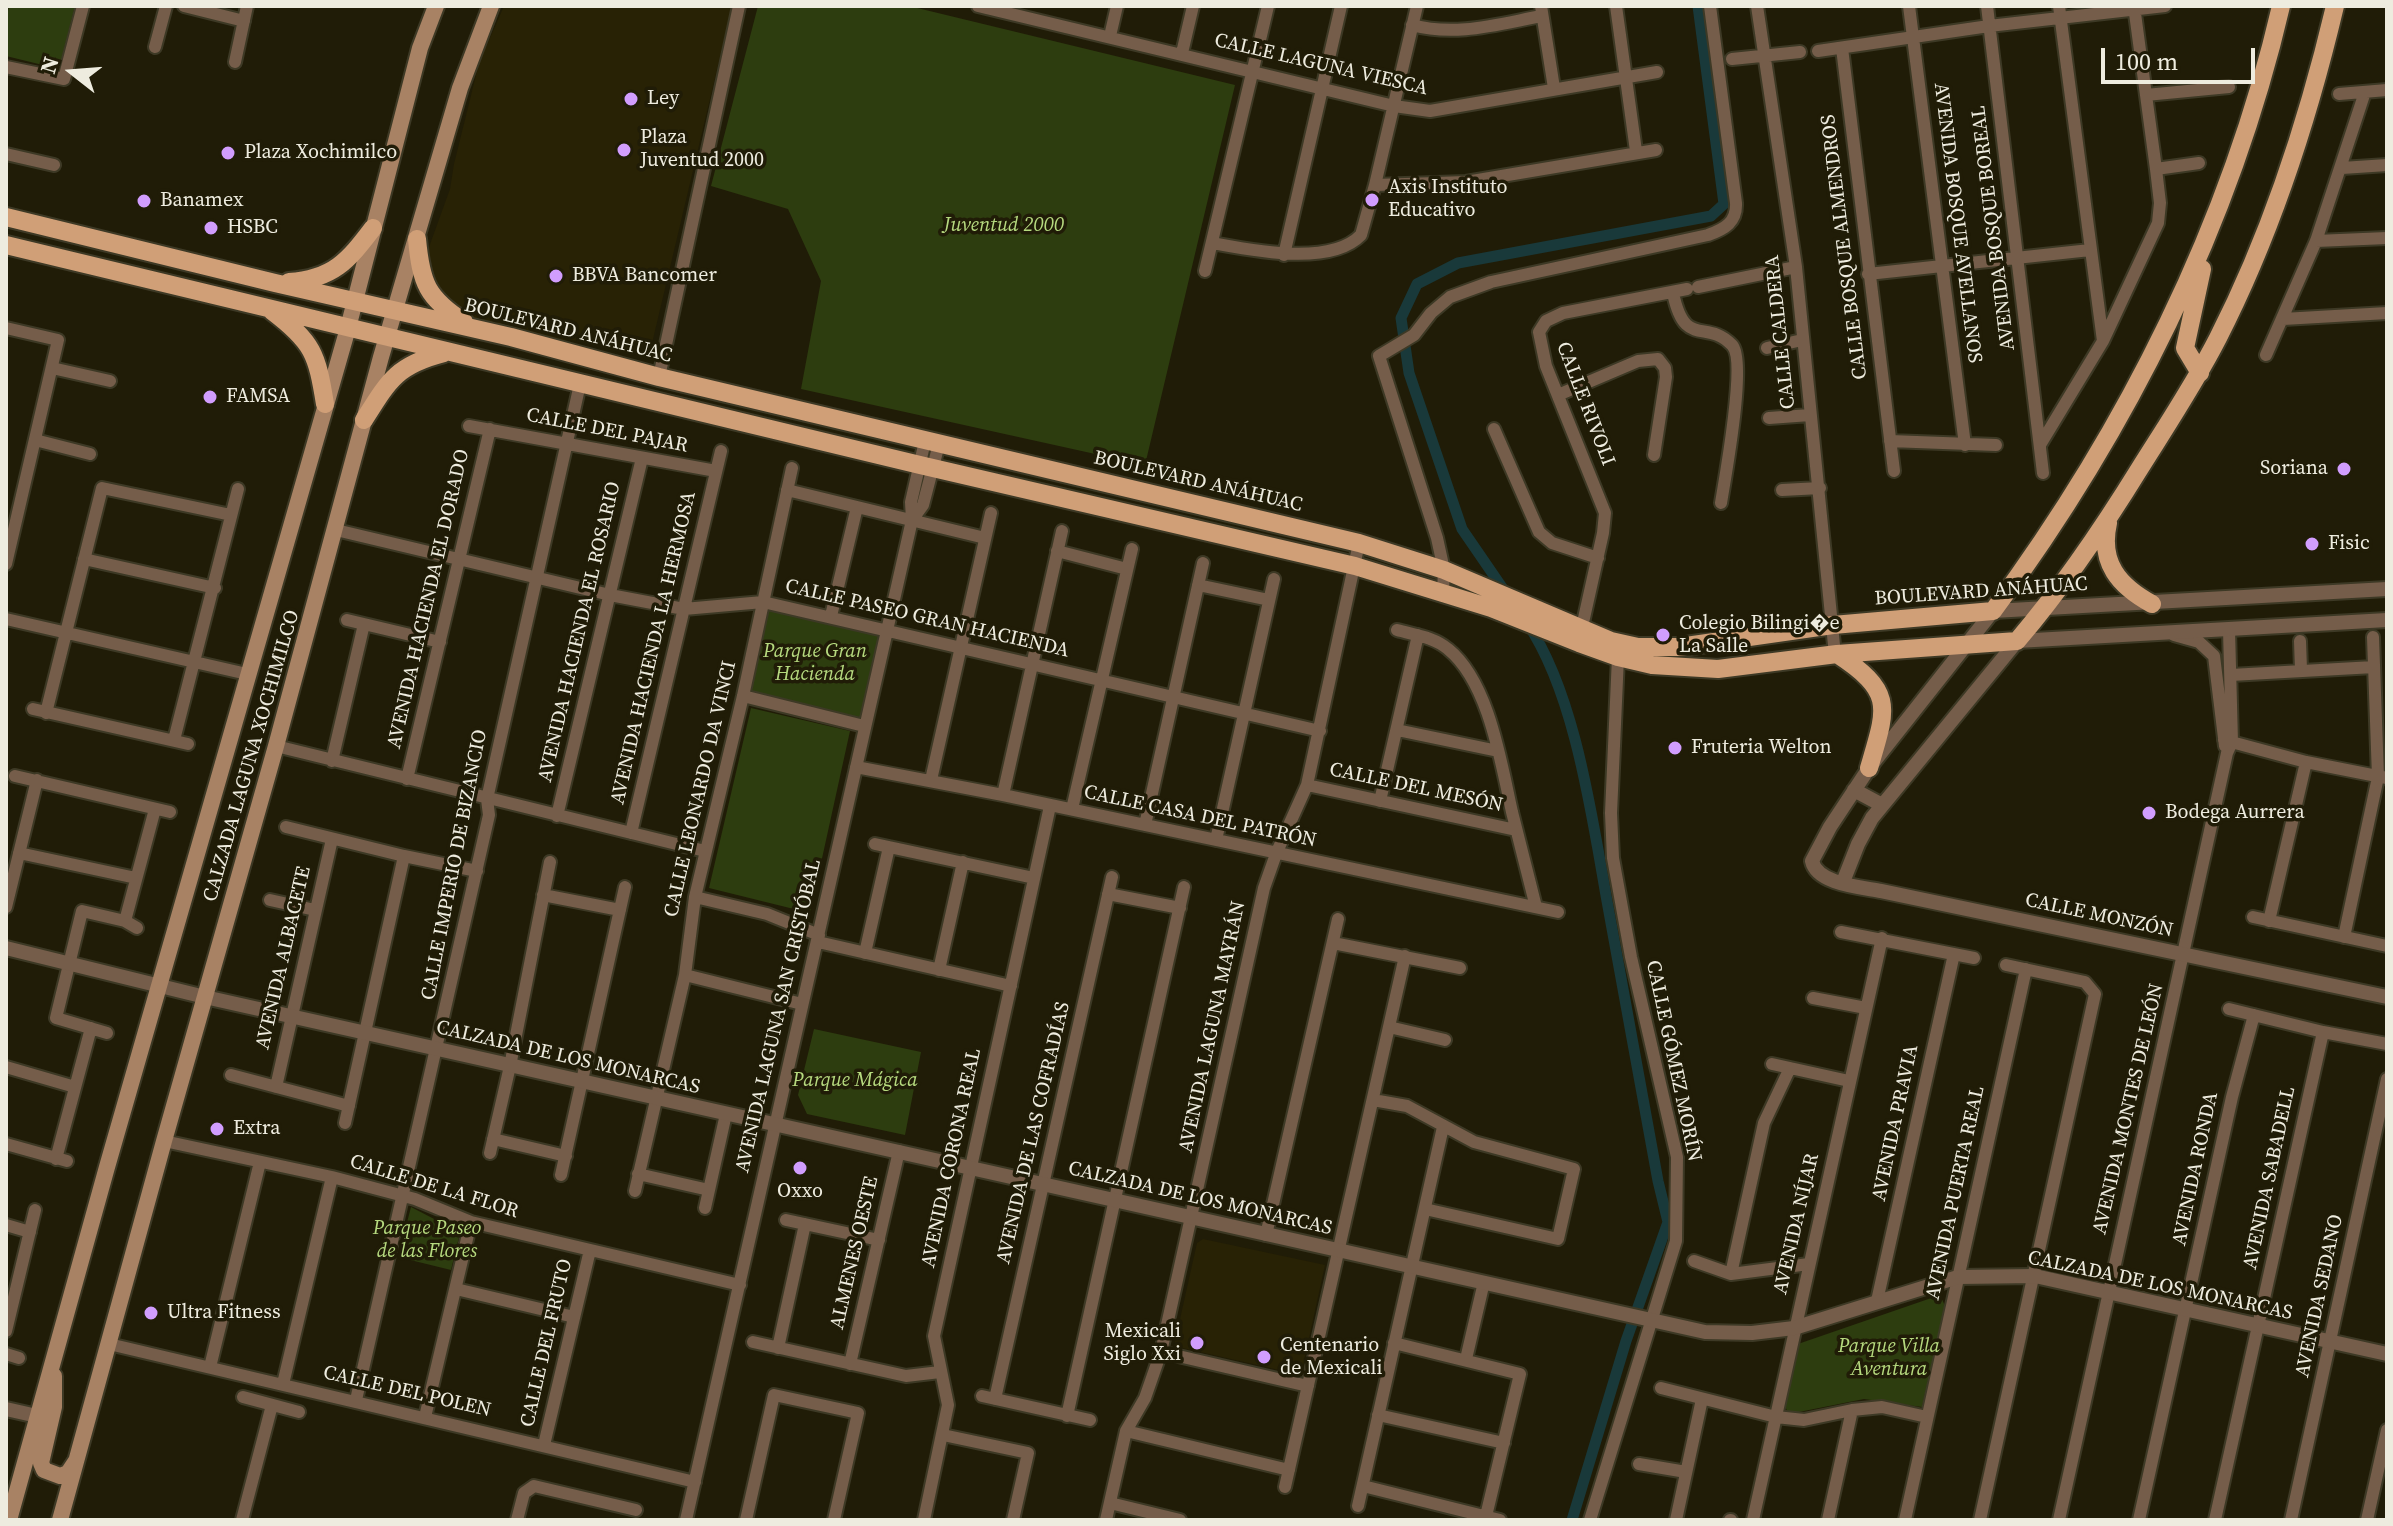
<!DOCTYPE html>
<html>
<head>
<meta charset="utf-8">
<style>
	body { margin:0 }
	#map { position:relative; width:2393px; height:1526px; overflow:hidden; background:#201c07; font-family:"Source Serif 4",serif }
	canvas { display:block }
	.frame { position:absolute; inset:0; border:8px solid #eeecdf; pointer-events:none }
	.north { position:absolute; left:32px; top:32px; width:80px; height:80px; -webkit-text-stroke:6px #201c07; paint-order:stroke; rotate:287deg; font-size:22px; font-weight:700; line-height:32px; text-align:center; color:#eeecdf }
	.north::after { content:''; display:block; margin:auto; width:28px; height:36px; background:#eeecdf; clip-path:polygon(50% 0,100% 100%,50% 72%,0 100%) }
	.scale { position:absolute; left:2101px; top:48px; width:154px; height:36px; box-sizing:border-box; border:4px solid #eeecdf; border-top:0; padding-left:10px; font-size:24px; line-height:28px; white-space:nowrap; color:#eeecdf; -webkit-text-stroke:6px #201c07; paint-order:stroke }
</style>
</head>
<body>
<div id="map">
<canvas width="2393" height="1526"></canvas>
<div class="frame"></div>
<div class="north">N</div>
<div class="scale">100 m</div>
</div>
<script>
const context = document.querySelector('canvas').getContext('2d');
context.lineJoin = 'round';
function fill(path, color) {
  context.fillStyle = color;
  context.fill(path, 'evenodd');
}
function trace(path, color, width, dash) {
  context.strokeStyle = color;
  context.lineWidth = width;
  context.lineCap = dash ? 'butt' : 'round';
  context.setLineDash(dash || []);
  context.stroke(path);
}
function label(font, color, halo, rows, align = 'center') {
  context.font = font + ' "Source Serif 4",serif';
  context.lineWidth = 7;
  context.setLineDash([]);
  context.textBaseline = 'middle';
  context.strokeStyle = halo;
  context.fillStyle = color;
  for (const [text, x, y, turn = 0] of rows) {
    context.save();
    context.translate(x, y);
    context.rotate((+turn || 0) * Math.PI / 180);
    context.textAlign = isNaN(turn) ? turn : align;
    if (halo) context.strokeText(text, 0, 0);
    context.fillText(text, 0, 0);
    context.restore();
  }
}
const built = new Path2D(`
	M504,6H732L649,356L632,355L590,341L545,339L467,318L433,288L426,265L429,247L450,189L454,164L479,63Z
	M1203,1239L1325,1265L1301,1375L1174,1346L1197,1243Z`);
const green = new Path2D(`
	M9,6H75L59,69L6,56V21Z
	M758,6H909L1235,85L1145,465L801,389L821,281L788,209L711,186Z
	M766,607L882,633L861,720L748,694Z
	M751,708L850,731L810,913L709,888Z
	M814,1029L921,1052L905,1135L807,1114L798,1095Z
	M411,1207L438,1221L461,1229L451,1270L398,1257Z
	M1940,1295L1945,1306L1922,1407L1864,1399L1789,1414L1784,1405L1798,1344Z`);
const canal = new Path2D(`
	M1508,596L1462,529L1409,373L1401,318L1417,284L1458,263L1711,216L1724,204L1698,6
	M1527,623C1575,693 1592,817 1607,901C1624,994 1641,1088 1658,1181L1668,1222L1626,1341L1572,1520`);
const minor = new Path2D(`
	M184,6L244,21
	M978,6L1394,106L1430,111L1657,72
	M1541,6L1554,88
	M1616,6L1636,151
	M1757,6L1796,267L1835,655
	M1909,6L1965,445
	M1987,6L2043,473
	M2059,6L2103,341
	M1412,25C1456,37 1498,24 1542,16
	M1110,36L1117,6
	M155,47L166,6
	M1842,48L1894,471
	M1818,51L1989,26L2165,6
	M1182,53L1193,6
	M1732,59L1800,52
	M235,62L247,6
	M6,67L64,79L83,6
	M2339,94L2387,90
	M2146,95L2229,87
	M6,154L54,165
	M2342,168L2387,165
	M2156,169L2199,163
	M1375,185L1466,182L1656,150
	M2316,241L2387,238
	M1212,243C1251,250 1330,267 1361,235L1375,185L1417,6
	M1284,255L1341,6
	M1205,271L1268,6
	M1868,274L2090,250
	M1698,287L1796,267
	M1673,293C1685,350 1706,318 1732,345C1747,360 1725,478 1721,503
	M2283,319L2387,313
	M6,328L58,340L6,564
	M1767,348L1802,340
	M2266,355L2316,241L2365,92
	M52,368L110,381
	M659,377L739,6
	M1558,395L1638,361L1658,359L1665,368L1666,377L1654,455
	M1769,418L1810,415
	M469,426L716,471
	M1494,429L1539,532L1552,543L1598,558
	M35,440L90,454
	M1890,441L1996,445
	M2040,445L2103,341L2158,223L2160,203L2156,169L2134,6
	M787,490L985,538
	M1782,490L1820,488
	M912,520L923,505L939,444
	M336,530L610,595L684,609L763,602L1320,731
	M1057,551L1127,569
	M84,559L215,588
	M1198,585L1269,600
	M1443,592L1444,570L1437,538L1379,356L1414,335L1431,313L1450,297L1491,282L1708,235C1725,229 1737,222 1736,203L1710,6
	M831,616L857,507
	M6,619L247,674
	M347,620L440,642
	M1397,630C1415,635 1434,637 1448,649C1489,682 1501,763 1512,812C1520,844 1528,875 1536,907
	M2174,635L2199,642L2214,656L2225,746
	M1580,636L1603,533L1605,513L1546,366L1539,332L1546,321L1563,313L1687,289
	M2300,641L2301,670
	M2231,675L2374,667
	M743,696L864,726
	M33,709L188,744
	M46,713L102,488L231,515
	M1397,730L1498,751
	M174,740L238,489
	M2224,740L2306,762L2387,778
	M276,746L705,851
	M332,761L364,624
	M856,767L1003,795L1558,912
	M15,776L170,812
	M407,779L490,429
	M931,780L991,513
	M1307,785L1516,830
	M1003,795L1062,531
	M1380,801L1418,635
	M1072,809L1132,549
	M557,816L642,458
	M1145,825L1203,563
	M286,827L404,856L477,871
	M631,833L721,451
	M1216,840L1274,579
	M875,844L1034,878
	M19,853L136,878
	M1108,894L1180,908
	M543,895L620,910
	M695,897L767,914L819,935
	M270,900L315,910
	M6,907L37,780
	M2253,917L2387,946
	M125,921L155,809
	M2269,921L2306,762
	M1841,932L1974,958
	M2344,937L2378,777L2373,637
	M818,942L1011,986
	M1333,943L1460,968
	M865,953L889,847
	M939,970L963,862
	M685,975L802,1004
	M1813,998L1866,1008
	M2229,1009L2323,1032L2387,1044
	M1389,1027L1445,1040
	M107,1033L56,1018L82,911L125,921L137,928
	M1772,1064L1849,1081
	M6,1067L75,1087
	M231,1075L349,1106
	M276,1087L332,839
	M1373,1100L1407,1106L1474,1142L1574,1169L1558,1239L1425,1209
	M345,1123L404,856
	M493,1139L566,1156
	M164,1141L332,1177L415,1199L471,1222L740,1285
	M6,1144L67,1161
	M490,1153L510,1066L550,862
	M56,1159L91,1028
	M638,1174L709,1190
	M561,1175L625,887
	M635,1191L685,975L695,897L743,696L792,468
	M705,1208L726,1114
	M786,1220L879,1240
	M6,1225L30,1232
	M1266,1235L1338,919
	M1694,1261L1731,1274L1809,1264
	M1731,1274L1764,1123L1790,1068
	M456,1289L574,1317
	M1877,1301L1954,954
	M6,1331L35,1210
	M753,1342L906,1376L940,1372
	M1394,1343L1520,1374L1486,1516
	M109,1344L695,1482
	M778,1348L805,1224
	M1161,1352L1308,1386
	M6,1354L19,1358
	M1466,1359L1484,1282
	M850,1364L899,1151
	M210,1367L260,1162
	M283,1384L332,1177
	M1661,1388L1776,1417L1804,1420L1852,1410L1882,1407L1927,1417
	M982,1396L1090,1420
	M243,1397L299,1412
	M995,1399L1112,877
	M356,1400L489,815L487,799L580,384
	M1378,1415L1504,1443
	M1067,1416L1184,887
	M425,1417L471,1222
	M1126,1431L1289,1470
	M943,1435L1028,1453L1013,1520
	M544,1445L590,1250
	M1639,1464L1686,1472
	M1363,1486L1500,1520
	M1285,1487L1405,956
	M1110,1503L1180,1520
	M1358,1506L1443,1127
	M242,1520L272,1405
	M517,1520L524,1493L534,1486L636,1510
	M686,1520L912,520L911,502L925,441
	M746,1520L774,1395L858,1413L834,1520
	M924,1520L948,1405L934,1336L1050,806
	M1106,1520L1126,1431L1145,1398L1161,1352L1264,888L1276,854L1307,785L1359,543
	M1590,1520L1676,1241L1677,1157L1631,957L1613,858L1611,813L1618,657
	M1676,1520L1702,1399
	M1730,1520H1731
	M1753,1520L1882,938
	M1828,1520L1852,1410
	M1905,1520L2026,969
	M1980,1520L2095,994L2085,982L2006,965
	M2059,1520L2227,753L2232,742L2229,630
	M2139,1520L2232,1097L2254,1015
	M2215,1520L2323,1032
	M2291,1520L2387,1079
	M2367,1520L2387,1430`);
const tertiary = new Path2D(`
	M2387,589L1993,611L1869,768L1830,827L1812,861C1817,884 1860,887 1881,891L2387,997
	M1854,790L1882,805
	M1843,882L1858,844L1872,818L2017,641L2387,620
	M6,948L205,997L1705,1332L1752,1333L1794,1328L1958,1277L2035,1276L2387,1354
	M6,1409L37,1416`);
const secondary = new Path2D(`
	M54,1376V1407L41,1463L44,1470L60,1476L68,1473L76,1461
	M9,1520L107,1167L348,328L420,48L436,6
	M60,1520L164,1141L276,746L381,357L460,88L491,6`);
const primary = new Path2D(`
	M6,217L275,283L511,337L659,377L1359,543L1444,570L1611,641L1638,647H1679L1833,625L1993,611C2127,430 2230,225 2281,6
	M417,239C421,283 427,298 464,322
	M6,245L920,465L1355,566L1491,608L1579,643L1618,657L1652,665L1718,669L1837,654L2017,641C2063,587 2103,528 2140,468C2167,425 2195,383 2218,338C2271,234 2308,120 2335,6
	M289,282C333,279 348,261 373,228
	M272,311C313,342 317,354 325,404
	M2200,373L2185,348L2202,269
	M364,420C389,380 397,365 444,353
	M2108,523C2099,563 2119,586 2152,604
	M1837,654C1895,692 1887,707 1869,768`);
const markers = [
	[631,99,8,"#d19dfe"],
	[624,150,8,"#d19dfe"],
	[228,153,8,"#d19dfe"],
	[1372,200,8,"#d19dfe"],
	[144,201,8,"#d19dfe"],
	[211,228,8,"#d19dfe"],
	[556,276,8,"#d19dfe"],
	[210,397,8,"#d19dfe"],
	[2344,469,8,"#d19dfe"],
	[2312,544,8,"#d19dfe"],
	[1663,635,8,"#d19dfe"],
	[1675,748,8,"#d19dfe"],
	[2149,813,8,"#d19dfe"],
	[217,1129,8,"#d19dfe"],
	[800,1168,8,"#d19dfe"],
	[151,1313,8,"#d19dfe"],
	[1197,1343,8,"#d19dfe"],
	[1264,1357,8,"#d19dfe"]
];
const streetNames = [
	["CALLE LAGUNA VIESCA",1321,65,13],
	["AVENIDA BOSQUE AVELLANOS",1957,223,83],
	["AVENIDA BOSQUE BOREAL",1994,228,-97],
	["CALLE BOSQUE ALMENDROS",1845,247,-97],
	["BOULEVARD ANÁHUAC",568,331,14],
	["CALLE CALDERA",1781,332,-96],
	["CALLE RIVOLI",1585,404,69],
	["CALLE DEL PAJAR",607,431,11],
	["BOULEVARD ANÁHUAC",1198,482,13],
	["BOULEVARD ANÁHUAC",1981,592,-4],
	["AVENIDA HACIENDA EL DORADO",429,599,-77],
	["CALLE PASEO GRAN HACIENDA",927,619,13],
	["AVENIDA HACIENDA EL ROSARIO",580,632,-77],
	["AVENIDA HACIENDA LA HERMOSA",654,648,-77],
	["CALZADA LAGUNA XOCHIMILCO",252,756,-74],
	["CALLE DEL MESÓN",1416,788,12],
	["CALLE LEONARDO DA VINCI",701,789,-77],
	["CALLE CASA DEL PATRÓN",1200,817,12],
	["CALLE IMPERIO DE BIZANCIO",455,865,-79],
	["CALLE MONZÓN",2099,916,12],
	["AVENIDA ALBACETE",284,958,-77],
	["AVENIDA LAGUNA SAN CRISTÓBAL",779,1016,-77],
	["AVENIDA LAGUNA MAYRÁN",1213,1027,-78],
	["CALZADA DE LOS MONARCAS",568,1058,13],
	["CALLE GÓMEZ MORÍN",1673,1061,78],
	["AVENIDA MONTES DE LEÓN",2129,1109,-77],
	["AVENIDA PRAVIA",1896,1123,-78],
	["AVENIDA DE LAS COFRADÍAS",1034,1133,-77],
	["AVENIDA CORONA REAL",952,1158,-78],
	["AVENIDA RONDA",2196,1169,-78],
	["AVENIDA SABADELL",2270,1178,-78],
	["CALLE DE LA FLOR",434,1187,17],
	["AVENIDA PUERTA REAL",1956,1193,-78],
	["CALZADA DE LOS MONARCAS",1200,1199,13],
	["AVENIDA NÍJAR",1797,1224,-77],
	["ALMENES OESTE",855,1253,-77],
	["CALZADA DE LOS MONARCAS",2160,1286,12],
	["AVENIDA SEDANO",2320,1296,-78],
	["CALLE DEL FRUTO",547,1343,-77],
	["CALLE DEL POLEN",407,1392,13]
];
const poiNames = [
	["Ley",647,99],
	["Plaza",640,138],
	["Juventud 2000",640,161],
	["Plaza Xochimilco",244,153],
	["Axis Instituto",1388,188],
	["Educativo",1388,211],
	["Banamex",160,201],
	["HSBC",227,228],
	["BBVA Bancomer",572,276],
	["FAMSA",226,397],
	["Soriana",2328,469,"right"],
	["Fisic",2328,544],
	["Colegio Bilingi�e",1679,624],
	["La Salle",1679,647],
	["Fruteria Welton",1691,748],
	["Bodega Aurrera",2165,813],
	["Extra",233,1129],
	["Oxxo",800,1192,"center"],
	["Ultra Fitness",167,1313],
	["Mexicali",1181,1332,"right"],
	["Siglo Xxi",1181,1355,"right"],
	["Centenario",1280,1346],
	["de Mexicali",1280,1369]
];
const parkNames = [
	["Juventud 2000",1004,226],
	["Parque Gran",815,652],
	["Hacienda",815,675],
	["Parque Mágica",855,1081],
	["Parque Paseo",427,1229],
	["de las Flores",427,1252],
	["Parque Villa",1889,1347],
	["Aventura",1889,1370]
];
fill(built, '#282205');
fill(green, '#2d3d0f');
trace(canal, '#19393a', 11);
trace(minor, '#3d3925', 16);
trace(tertiary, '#3d3925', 18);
trace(secondary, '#3d3925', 20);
trace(primary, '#3d3925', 22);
trace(minor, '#755d4a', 12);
trace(tertiary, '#755d4a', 14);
trace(secondary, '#a88264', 16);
trace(primary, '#d09f77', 18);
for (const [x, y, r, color] of markers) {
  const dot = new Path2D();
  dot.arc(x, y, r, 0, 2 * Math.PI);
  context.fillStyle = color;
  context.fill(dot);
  trace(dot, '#201c07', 3);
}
label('20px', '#eeecdf', '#201c07', streetNames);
label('20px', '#eeecdf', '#201c07', poiNames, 'left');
label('italic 20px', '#b6da7f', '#201c07', parkNames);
</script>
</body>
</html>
